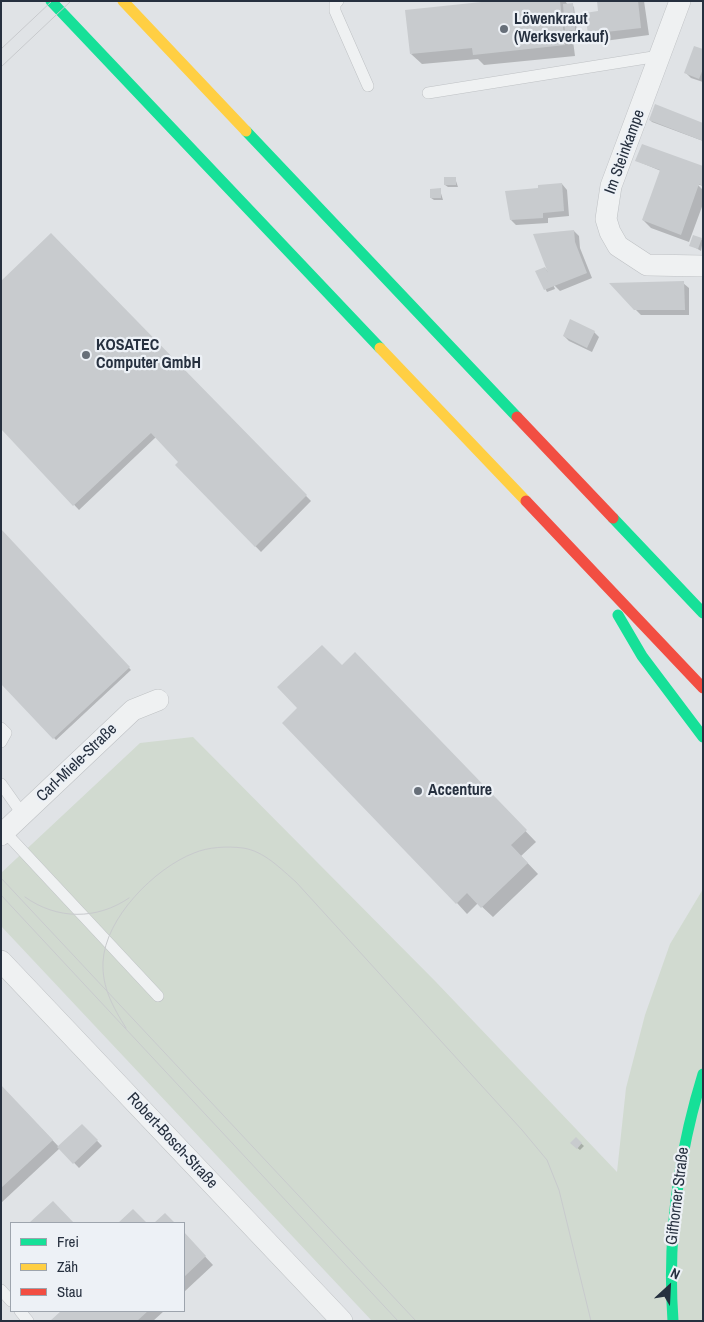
<!DOCTYPE html>
<html>
<head>
<meta charset="utf-8">
<style>
	body { margin:0 }
	#map { position:relative; width:704px; height:1322px; overflow:hidden; background:#e0e3e6; font-family:"Archivo Narrow",sans-serif }
	canvas { display:block }
	.frame { position:absolute; inset:0; border:2px solid #26303f; pointer-events:none }
	.legend { position:absolute; left:10px; top:1222px; width:175px; height:90px; box-sizing:border-box; background:#edf1f6; border:1px solid #9da4ad; margin:0; padding:6px 9px; list-style:none; font-size:15px; color:#26303f }
	.legend li { display:flex; align-items:center; gap:10px; height:25px }
	.legend b { width:25px; border:1px solid #9da4ad }
	.north { position:absolute; left:644px; top:1262px; width:50px; height:50px; -webkit-text-stroke:4px #edf1f6; paint-order:stroke; rotate:25deg; font-size:14px; font-weight:700; line-height:20px; text-align:center; color:#26303f }
	.north::after { content:''; display:block; margin:auto; width:18px; height:22px; background:#26303f; clip-path:polygon(50% 0,100% 100%,50% 72%,0 100%) }
</style>
</head>
<body>
<div id="map">
<canvas width="704" height="1322"></canvas>
<div class="frame"></div>
<ul class="legend">
<li><b style="height:6px;background:#16e098"></b>Frei</li>
<li><b style="height:6px;background:#ffcf43"></b>Zäh</li>
<li><b style="height:6px;background:#f24e42"></b>Stau</li>
</ul>
<div class="north">N</div>
</div>
<script>
const context = document.querySelector('canvas').getContext('2d');
context.lineJoin = 'round';
function fill(path, color) {
  context.fillStyle = color;
  context.fill(path, 'evenodd');
}
function trace(path, color, width, dash) {
  context.strokeStyle = color;
  context.lineWidth = width;
  context.lineCap = dash ? 'butt' : 'round';
  context.setLineDash(dash || []);
  context.stroke(path);
}
function label(font, color, halo, rows, align = 'center') {
  context.font = font + ' "Archivo Narrow",sans-serif';
  context.lineWidth = 4.5;
  context.setLineDash([]);
  context.textBaseline = 'middle';
  context.strokeStyle = halo;
  context.fillStyle = color;
  for (const [text, x, y, turn = 0] of rows) {
    context.save();
    context.translate(x, y);
    context.rotate((+turn || 0) * Math.PI / 180);
    context.textAlign = isNaN(turn) ? turn : align;
    if (halo) context.strokeText(text, 0, 0);
    context.fillText(text, 0, 0);
    context.restore();
  }
}
const green = new Path2D(`
	M193,737L436,982L617,1172L626,1088L645,1015L670,944L703,889V1321H372L1,926V873L140,743Z`);
const shadow = new Path2D(`
	M503,1H565L568,5H572L574,7L577,32L572,33L575,56L484,65L478,59L422,64L411,54Z
	M598,1H644L649,35L597,42L589,34L599,12Z
	M703,51V82L691,78L685,72Z
	M650,120L703,124V141L652,122Z
	M637,161L703,168V186L697,184L703,190V204L689,242L651,228L643,220L661,171Z
	M455,178L458,187H448L445,185Z
	M562,184L567,190L569,216L548,218V223L516,225L511,220L540,189Z
	M440,190L443,200H434L431,198Z
	M574,231L579,236L580,248L592,278L560,291L553,284L555,289L547,292L537,272L545,268L550,273Z
	M51,235L311,501L261,552L177,465L179,462L156,437L79,510L1,427Z
	M694,237L703,240L701,251L691,245Z
	M683,283L689,288V315H641L635,309Z
	M594,332L599,337L592,352L569,341L564,336Z
	M1,531L131,670L56,740L1,682Z
	M366,665L536,842L521,856L538,874L493,917L478,903L467,914L457,903L342,667Z
	M1,1086L59,1147L82,1125L102,1146L79,1168L60,1148L1,1203Z
	M576,1139L584,1146L580,1150L571,1143Z
	M184,1234L213,1265L184,1292Z
	M62,1311H164L153,1321H53Z`);
const building = new Path2D(`
	M491,1H560L565,45L473,55L472,48L410,54L405,10Z
	M597,1H638L641,28L588,34L585,13L598,11Z
	M573,3L575,30L565,31L563,4Z
	M694,46L703,49V69L699,79L684,73Z
	M655,104L703,123V141L649,120Z
	M642,144L703,166V186L699,184L681,235L642,220L660,170L635,161Z
	M444,177H456V185H444Z
	M562,183L564,211L543,213V218L510,220L505,191L538,188V185Z
	M441,188V198H430V189Z
	M574,230L575,242L587,273L544,290L535,271L545,267L548,273L533,234Z
	M51,233L307,495L255,547L175,465L178,462L151,433L73,506L1,429V281Z
	M693,235L702,238L698,249L689,246Z
	M684,281L685,310H634L609,283Z
	M570,319L595,331L587,348L563,336Z
	M1,529L130,667L53,739L1,684Z
	M322,645L342,665L355,652L527,830L511,845L528,863L481,908L467,893L456,904L282,723L297,708L277,687Z
	M1,1085L53,1140L1,1188Z
	M82,1124L98,1140L73,1164L57,1147Z
	M576,1137L582,1143L577,1149L570,1143Z
	M53,1201L74,1223H29Z
	M133,1209L147,1223H118Z
	M165,1213L175,1223H154Z
	M184,1232L206,1256L184,1277Z
	M61,1311H148L137,1321H50Z`);
const lane = new Path2D(`
	M338,1L335,4V11L368,86
	M428,93L659,56
	M1,728L6,733L1,742
	M1,784L23,815
	M5,832L158,996
	M1,1290L11,1301
	M20,1311L28,1321`);
const street = new Path2D(`
	M680,1L611,186L606,219L610,232L618,246L647,265L703,266
	M1,835L133,710L158,700
	M1,961L342,1321`);
const fast = new Path2D(`
	M51,1L380,348
	M246,131L517,417
	M613,518L703,613
	M618,615L642,656L703,737
	M673,1321C667,1236 678,1155 703,1074`);
const slow = new Path2D(`
	M123,1L246,131
	M380,348L526,501`);
const jam = new Path2D(`
	M517,417L613,518
	M526,501L703,688`);
const tram = new Path2D(`
	M1,49L52,1
	M1,67L71,1
	M1,878L416,1321
	M1,895L398,1321
	M25,897C57,920 97,920 129,898
	M126,1028C113,1007 102,988 103,962C105,918 155,868 194,853C208,847 227,846 243,848C264,851 281,869 296,882L522,1130L547,1160L559,1190L591,1321`);
const markers = [
	[504,29,5,"#676f79"],
	[86,355,5,"#676f79"],
	[418,791,5,"#676f79"]
];
const poiNames = [
	["Löwenkraut",514,20],
	["(Werksverkauf)",514,38],
	["KOSATEC",96,346],
	["Computer GmbH",96,364],
	["Accenture",428,791]
];
const streetNames = [
	["Im Steinkampe",625,152,-70],
	["Carl-Miele-Straße",77,763,-44],
	["Robert-Bosch-Straße",172,1141,47],
	["Gifhorner Straße",678,1196,-83]
];
fill(green, '#d1dad0');
fill(shadow, '#0003');
fill(building, '#c8cbce');
trace(lane, '#bec1c4', 12);
trace(street, '#bec1c4', 22);
trace(lane, '#eff1f2', 11);
trace(street, '#eff1f2', 21);
trace(fast, '#16e098', 11);
trace(slow, '#ffcf43', 11);
trace(jam, '#f24e42', 11);
trace(tram, '#c8cacd', 1);
for (const [x, y, r, color] of markers) {
  const dot = new Path2D();
  dot.arc(x, y, r, 0, 2 * Math.PI);
  context.fillStyle = color;
  context.fill(dot);
  trace(dot, '#edf1f6', 2);
}
label('bold 16px', '#26303f', '#edf1f6', poiNames, 'left');
label('16px', '#26303f', '#edf1f6', streetNames);
</script>
</body>
</html>
